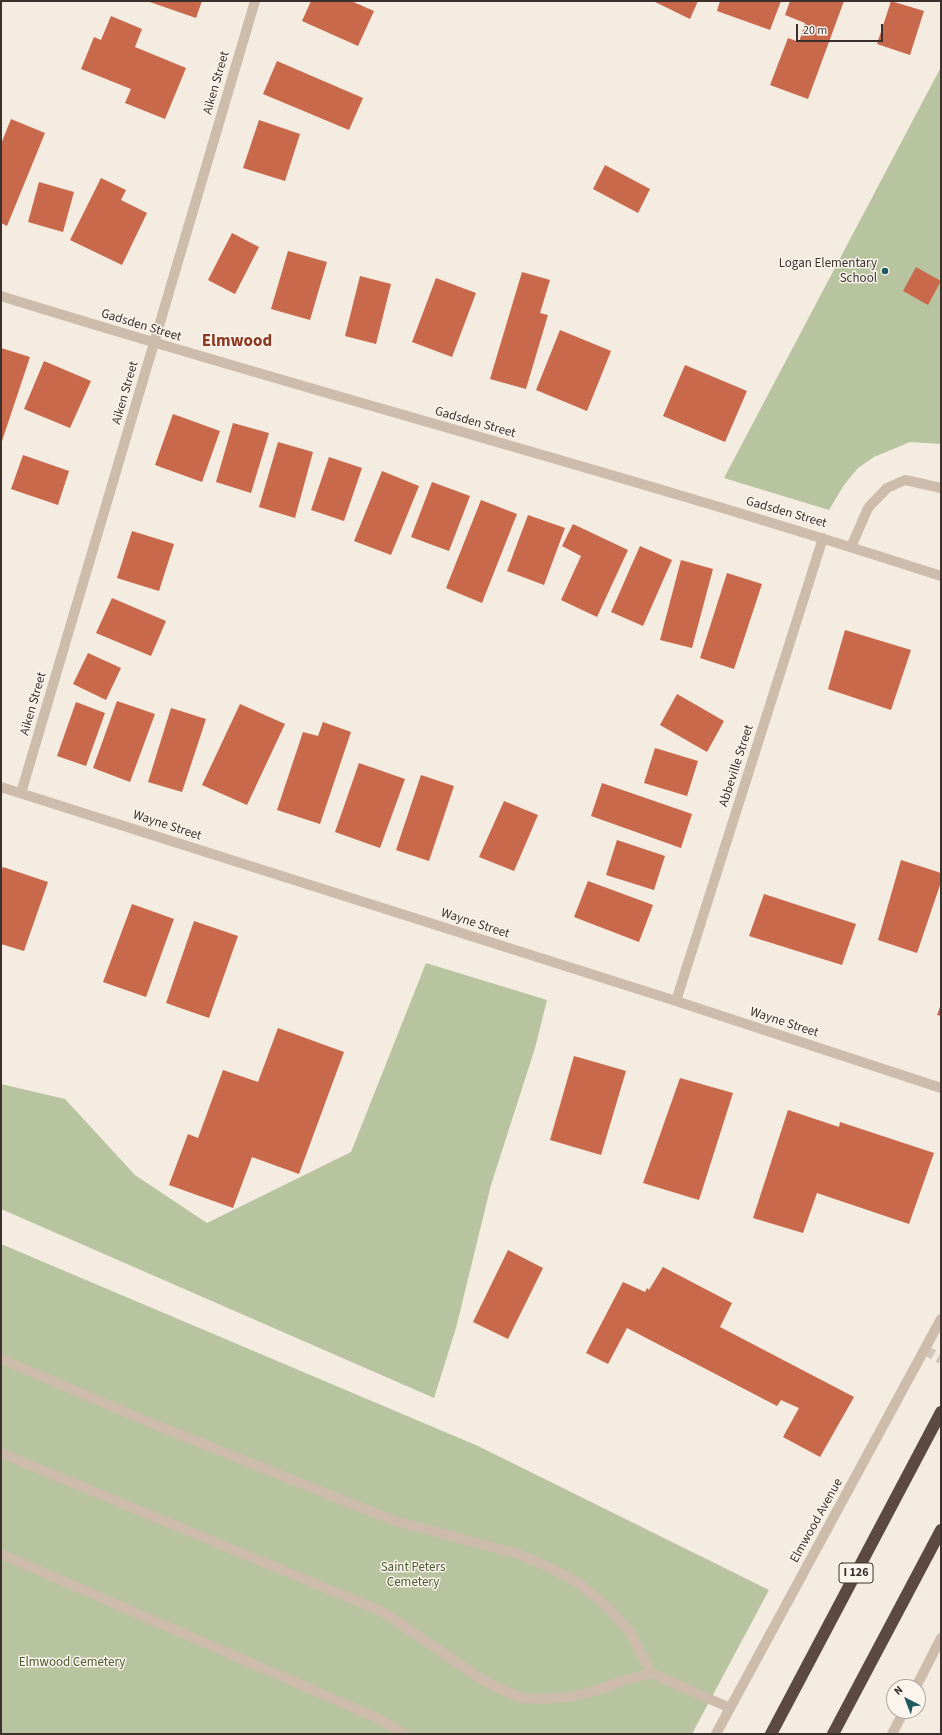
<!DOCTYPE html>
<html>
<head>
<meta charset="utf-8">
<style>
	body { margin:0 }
	#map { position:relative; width:942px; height:1735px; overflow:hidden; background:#f4ebe1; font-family:"Source Sans 3",sans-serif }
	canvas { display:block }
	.frame { position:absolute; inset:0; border:2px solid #3b302b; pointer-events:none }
	.north { position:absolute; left:886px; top:1679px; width:40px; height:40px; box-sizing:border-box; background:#fbf5ee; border:1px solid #aea6a0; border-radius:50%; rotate:318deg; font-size:11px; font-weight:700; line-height:16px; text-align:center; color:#3b302b }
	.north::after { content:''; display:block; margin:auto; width:14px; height:18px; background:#1f5a5e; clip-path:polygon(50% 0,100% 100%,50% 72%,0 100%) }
	.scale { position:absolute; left:796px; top:24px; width:87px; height:18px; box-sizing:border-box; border:2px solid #3b302b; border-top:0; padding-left:5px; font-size:12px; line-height:14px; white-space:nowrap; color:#3b302b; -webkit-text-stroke:3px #fbf5ee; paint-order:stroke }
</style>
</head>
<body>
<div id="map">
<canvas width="942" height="1735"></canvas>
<div class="frame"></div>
<div class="north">N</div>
<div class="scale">20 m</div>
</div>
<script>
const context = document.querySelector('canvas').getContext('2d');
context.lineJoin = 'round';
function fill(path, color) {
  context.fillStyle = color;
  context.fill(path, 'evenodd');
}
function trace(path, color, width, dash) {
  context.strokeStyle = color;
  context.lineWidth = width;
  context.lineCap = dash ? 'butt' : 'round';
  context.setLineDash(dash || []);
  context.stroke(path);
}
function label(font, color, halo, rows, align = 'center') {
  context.font = font + ' "Source Sans 3",sans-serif';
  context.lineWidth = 3;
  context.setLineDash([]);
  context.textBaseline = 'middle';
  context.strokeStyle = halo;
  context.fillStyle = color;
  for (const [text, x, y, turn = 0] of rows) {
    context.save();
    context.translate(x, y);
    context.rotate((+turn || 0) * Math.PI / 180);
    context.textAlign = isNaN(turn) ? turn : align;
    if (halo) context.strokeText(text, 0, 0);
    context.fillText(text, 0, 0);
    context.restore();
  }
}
const green = new Path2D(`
	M941,67V444L910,442L874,457L858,468L844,485L829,510L724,478Z
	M426,963L547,1000L535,1048L491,1185L456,1328L434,1398L1,1209V1084L65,1099L135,1175L207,1223L351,1152Z
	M1,1244L478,1446L769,1590L692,1734H1Z`);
const building = new Path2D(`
	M147,1H202L196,18Z
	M311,1H351L374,11L358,46L302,21Z
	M653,1H698L690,19Z
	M720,1H781L770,30L717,11Z
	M790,1H844L808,99L770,85L788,38L799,42L805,23L785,15Z
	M891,1L924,11L910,55L877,44Z
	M111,16L142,29L135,47L186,68L165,119L125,103L131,89L81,69L94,37L101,40Z
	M277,61L363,98L349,130L263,94Z
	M11,119L45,133L7,226L1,223V144Z
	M259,120L300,134L285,181L243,168Z
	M605,165L650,189L638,213L593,189Z
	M101,178L126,190L121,200L147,213L122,265L70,240Z
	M39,182L74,192L63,232L28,222Z
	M232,233L259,247L235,294L208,280Z
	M288,251L327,262L310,320L271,309Z
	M916,267L941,281L928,305L903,291Z
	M522,272L550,280L540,313L548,315L526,389L490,379Z
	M360,276L391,284L376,344L345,336Z
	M436,278L476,293L452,357L412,342Z
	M560,330L611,351L587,411L536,390Z
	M1,348L30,357L1,444Z
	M44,361L91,381L70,428L24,409Z
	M685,365L747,391L725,442L663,416Z
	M173,414L220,431L202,482L155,465Z
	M233,423L269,433L251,493L216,482Z
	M278,442L313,452L295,518L259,507Z
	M23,455L69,471L58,505L11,489Z
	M329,457L362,468L344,521L311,510Z
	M382,471L419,486L391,555L354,541Z
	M432,482L470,496L449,551L411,537Z
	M481,500L517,514L482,603L446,588Z
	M528,515L565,528L544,585L507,571Z
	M573,524L628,550L597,617L561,600L581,556L562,546Z
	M132,531L174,544L159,591L117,578Z
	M640,546L672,560L643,626L611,612Z
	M681,560L713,569L692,648L660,640Z
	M727,573L762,584L734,669L700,658Z
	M112,598L166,621L151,656L96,633Z
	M845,630L911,650L891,710L828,689Z
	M88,653L121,668L106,700L73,684Z
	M677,694L724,721L707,752L660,725Z
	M117,701L155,714L130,782L93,768Z
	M76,702L105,713L86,766L57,756Z
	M240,704L285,724L247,805L202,785Z
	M171,708L206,719L182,792L148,782Z
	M323,722L351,732L320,824L277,810L303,732L318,736Z
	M655,748L698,761L687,796L644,783Z
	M359,763L405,779L380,848L335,832Z
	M421,775L454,786L429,861L396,850Z
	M602,783L692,814L681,848L591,816Z
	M504,801L538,815L514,871L479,857Z
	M617,840L665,856L654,890L606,875Z
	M901,860L941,873V882L917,953L878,940Z
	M3,867L48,882L24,951L1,944V872Z
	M588,881L653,905L639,942L574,917Z
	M764,894L856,924L842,965L749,936Z
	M132,904L174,919L146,997L103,982Z
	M194,921L238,936L209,1018L166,1003Z
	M941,1004V1016L937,1015Z
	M278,1028L344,1052L299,1174L252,1157L233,1208L169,1185L188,1134L198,1138L223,1070L258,1082Z
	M574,1056L626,1071L601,1155L550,1140Z
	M680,1078L733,1093L699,1200L643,1183Z
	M788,1110L839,1127L840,1122L934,1153L909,1224L817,1193L803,1233L753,1218Z
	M508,1250L543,1268L508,1339L473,1322Z
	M663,1267L732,1303L720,1327L854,1397L820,1457L783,1437L799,1408L781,1400L777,1406L627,1328L608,1364L586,1353L623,1282L645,1292L647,1288L649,1290Z`);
const tertiaryTunnel = new Path2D(`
	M925,1350L941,1359`);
const service = new Path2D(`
	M851,547L868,508L887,488L905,480L941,488
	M1,1359L151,1423L352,1504L395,1521L518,1554L549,1567L580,1584L607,1607L630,1632L651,1673L730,1708
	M1,1453L383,1612L481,1679L502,1690L522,1698L543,1699L570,1697L601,1689L622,1681L651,1673
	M1,1554L377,1718L405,1734`);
const minor = new Path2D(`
	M1,296C313,393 630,475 941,576
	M1,787L676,1001L941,1088
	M21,793L255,1
	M676,1001L823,538
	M916,1687L941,1638
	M716,1734L941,1319
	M892,1734L904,1711`);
const motorwayBridge = new Path2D(`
	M771,1734L941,1412
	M833,1734L941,1530`);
const markers = [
	[885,271,4,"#1f5a5e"]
];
const shields = [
	[856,1573,34]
];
const shieldNames = [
	["I 126",856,1573]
];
const streetNames = [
	["Aiken Street",217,83,-74],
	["Gadsden Street",141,326,17],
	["Aiken Street",126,393,-74],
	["Gadsden Street",475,423,16],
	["Gadsden Street",786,513,16],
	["Aiken Street",34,704,-74],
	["Abbeville Street",737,766,-72],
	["Wayne Street",167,826,18],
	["Wayne Street",475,924,18],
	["Wayne Street",784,1023,18],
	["Elmwood Avenue",817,1521,-61]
];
const poiNames = [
	["Logan Elementary",877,264],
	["School",877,279]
];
const parkNames = [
	["Saint Peters",413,1568],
	["Cemetery",413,1583],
	["Elmwood Cemetery",72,1663]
];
const districtNames = [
	["Elmwood",237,342]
];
fill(green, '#b8c4a0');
fill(building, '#c8694b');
trace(tertiaryTunnel, '#cfc6bd', 10, [10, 5]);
trace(service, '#cdbbac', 10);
trace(minor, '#cdbbac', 10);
trace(motorwayBridge, '#5c4a42', 12);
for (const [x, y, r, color] of markers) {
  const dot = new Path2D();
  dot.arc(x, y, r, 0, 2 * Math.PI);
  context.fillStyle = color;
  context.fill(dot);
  trace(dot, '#fbf5ee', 1.5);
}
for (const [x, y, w] of shields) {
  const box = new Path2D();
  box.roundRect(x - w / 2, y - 10, w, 20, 3);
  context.fillStyle = '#fbf5ee';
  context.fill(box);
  trace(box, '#3b302b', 1);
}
label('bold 12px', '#3b302b', null, shieldNames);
label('13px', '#3b302b', '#fbf5ee', streetNames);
label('13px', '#3b302b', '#fbf5ee', poiNames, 'right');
label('13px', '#4a5a2e', '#fbf5ee', parkNames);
label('bold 17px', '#8c3b22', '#fbf5ee', districtNames);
</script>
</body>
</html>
